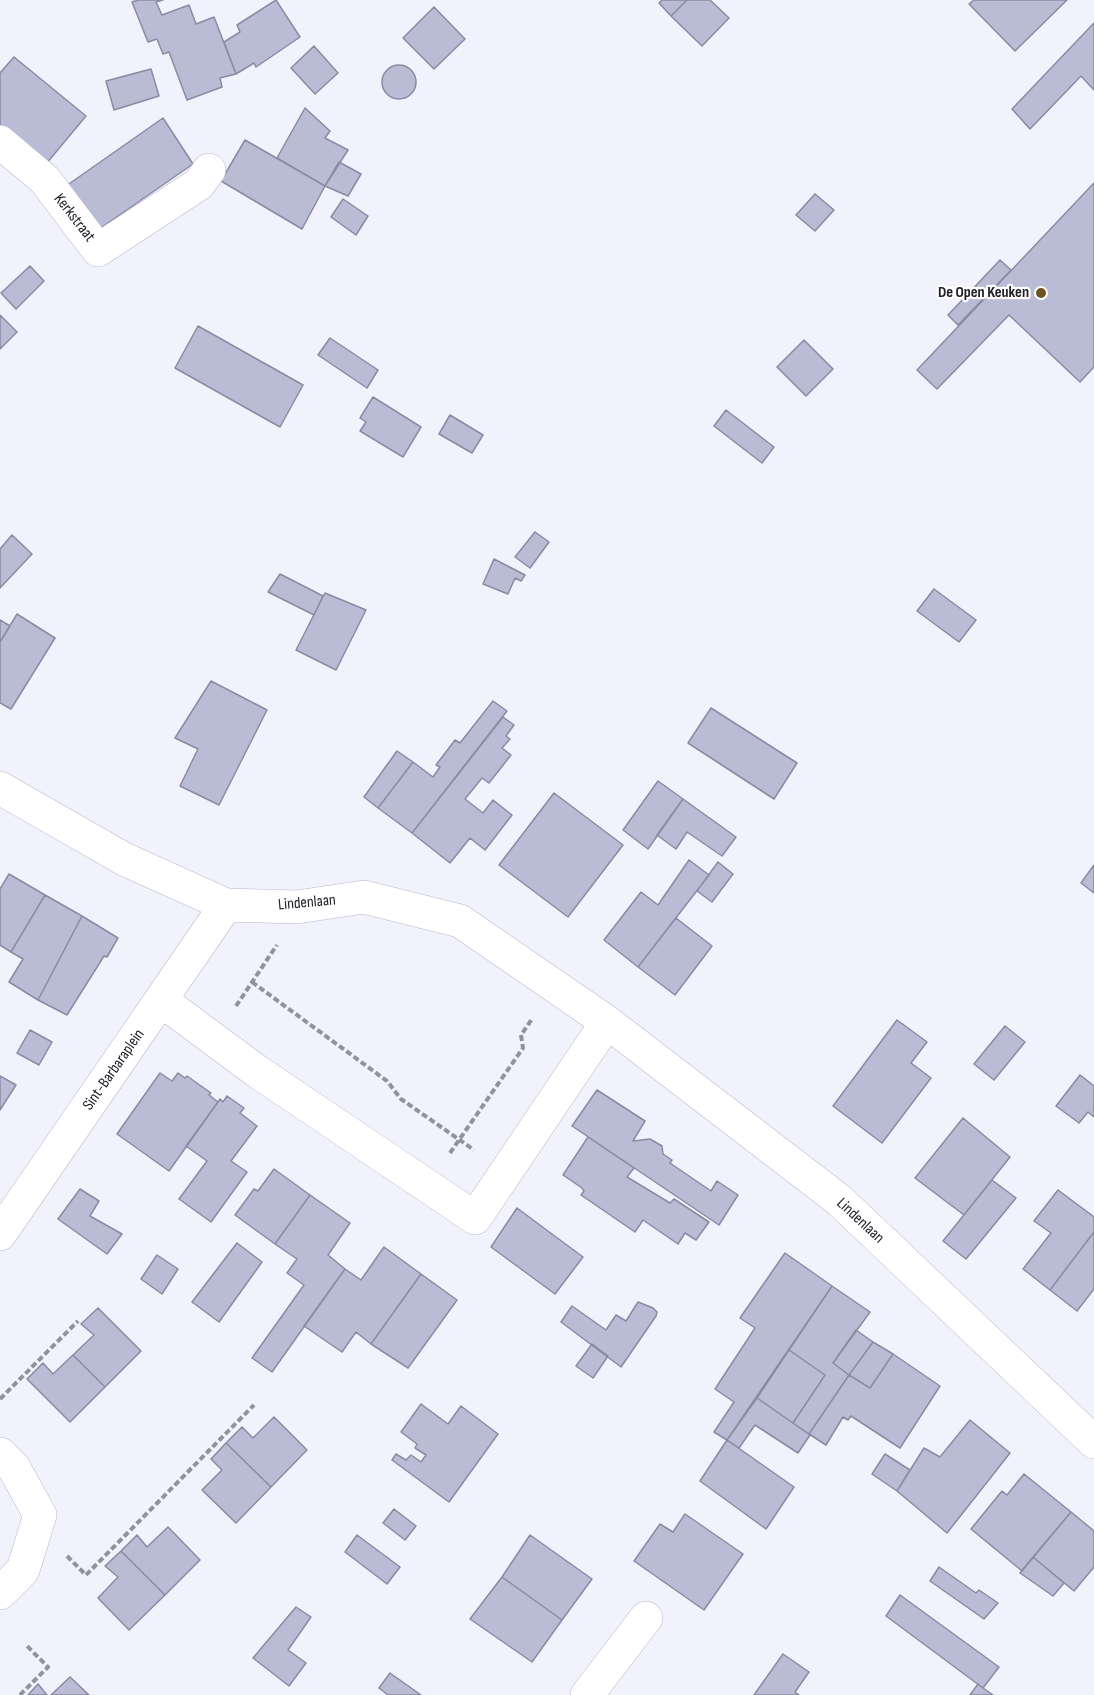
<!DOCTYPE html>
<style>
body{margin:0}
canvas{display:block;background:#f1f2fc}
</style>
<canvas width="1094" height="1695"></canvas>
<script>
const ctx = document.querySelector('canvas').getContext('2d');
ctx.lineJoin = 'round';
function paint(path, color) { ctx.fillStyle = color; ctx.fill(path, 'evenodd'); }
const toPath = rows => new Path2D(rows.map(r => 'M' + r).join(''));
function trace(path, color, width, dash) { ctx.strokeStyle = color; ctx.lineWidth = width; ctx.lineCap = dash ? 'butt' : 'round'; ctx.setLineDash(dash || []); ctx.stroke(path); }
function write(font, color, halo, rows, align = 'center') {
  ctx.font = font + ' "Sofia Sans Condensed",sans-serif'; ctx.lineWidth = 4.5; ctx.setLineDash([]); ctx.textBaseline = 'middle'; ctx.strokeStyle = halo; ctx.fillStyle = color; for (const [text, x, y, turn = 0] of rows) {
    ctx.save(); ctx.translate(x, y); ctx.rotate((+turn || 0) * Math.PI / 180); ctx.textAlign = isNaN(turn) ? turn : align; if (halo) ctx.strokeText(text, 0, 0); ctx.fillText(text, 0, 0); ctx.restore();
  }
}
const building = toPath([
 [138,0,163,0,156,2,162,15,189,5,196,24,214,17,236,74,220,78,222,87,187,100,169,52,163,54,157,39,148,42,132,2,138,0],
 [276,0,300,37,256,67,254,63,236,74,224,42,240,32,237,25,276,0],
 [662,0,687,0,671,16,659,3,662,0],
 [687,0,710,0,729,18,702,46,671,16,687,0],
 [974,0,1067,0,1015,51,969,4,974,0],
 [434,7,465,39,434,69,403,38,434,7],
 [1094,23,1094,90,1081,76,1030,129,1012,109,1094,23],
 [314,46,338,73,315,94,291,68,314,46],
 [14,57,86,116,46,164,0,128,0,73,14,57],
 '382 82a17 17 0 1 1 34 0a17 17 0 1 1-34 0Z',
 [151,69,159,96,114,110,106,81,151,69],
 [305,108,330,131,325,138,348,150,325,186,277,158,305,108],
 [163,118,193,164,98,230,66,186,163,118],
 [245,140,325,186,302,229,221,181,245,140],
 [339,162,361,174,348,196,325,186,339,162],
 [1094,183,1094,367,1080,382,1009,315,937,389,917,370,1094,183],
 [815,194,834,210,815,231,796,215,815,194],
 [343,199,368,216,356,235,331,217,343,199],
 [1000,260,1011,270,958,325,948,315,1000,260],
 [30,266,44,281,16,309,1,293,30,266],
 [0,315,17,332,0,349,0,315],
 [198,326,303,385,280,427,175,368,198,326],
 [330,338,378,370,367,388,318,355,330,338],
 [804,340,833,369,806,396,777,367,804,340],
 [373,397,421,427,403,457,360,431,366,422,360,418,373,397],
 [726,410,774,447,762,463,714,426,726,410],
 [450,415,483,435,472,453,439,434,450,415],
 [535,532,549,542,530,568,515,557,535,532],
 [12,535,32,554,0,588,0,549,12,535],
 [494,559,525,575,521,581,515,578,508,594,483,584,494,559],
 [280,574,323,596,314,615,268,592,280,574],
 [934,589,976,620,959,642,917,611,934,589],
 [325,593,366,610,336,670,296,650,325,593],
 [17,614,55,638,11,709,0,703,0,642,17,614],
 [0,620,10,626,0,642,0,620],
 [211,681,267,710,219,805,180,786,198,749,175,738,211,681],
 [493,701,507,711,412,833,378,808,413,762,433,777,440,767,436,765,455,740,460,743,493,701],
 [711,708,797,763,774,799,688,743,711,708],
 [503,717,514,725,506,736,510,739,502,748,511,755,489,783,482,778,465,799,483,813,493,800,512,815,485,850,470,838,450,863,412,833,503,717],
 [397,751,413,762,378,808,364,797,397,751],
 [658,781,683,799,648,849,623,830,658,781],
 [554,793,623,845,568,917,499,865,554,793],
 [683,799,736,837,722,856,687,832,676,849,657,835,683,799],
 [689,860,709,875,638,967,604,940,641,892,658,905,689,860],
 [718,862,733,874,712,902,697,891,718,862],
 [1094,865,1094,893,1081,883,1094,865],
 [9,874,45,895,11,952,0,945,0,889,9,874],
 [45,895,82,916,38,1000,9,982,23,959,11,952,45,895],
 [82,916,118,938,107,957,104,956,67,1015,38,1000,82,916],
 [676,918,712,946,675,995,638,967,676,918],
 [897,1020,927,1042,911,1063,931,1078,882,1143,833,1106,897,1020],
 [1005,1026,1025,1042,994,1080,974,1064,1005,1026],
 [30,1030,52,1042,39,1065,17,1053,30,1030],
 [160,1073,172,1081,178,1073,185,1078,187,1076,211,1093,209,1095,218,1102,169,1171,117,1134,160,1073],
 [1080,1075,1094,1086,1094,1117,1088,1112,1079,1123,1056,1106,1080,1075],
 [0,1076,16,1085,0,1110,0,1076],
 [597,1090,645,1121,633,1141,650,1139,662,1146,663,1154,672,1160,670,1163,711,1191,717,1181,738,1195,719,1225,572,1126,597,1090],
 [227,1096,244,1108,240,1113,257,1126,231,1161,247,1172,211,1222,179,1199,207,1161,186,1146,218,1102,220,1099,223,1102,227,1096],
 [963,1118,1010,1157,964,1215,915,1178,963,1118],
 [588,1137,634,1168,627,1177,670,1203,674,1199,709,1222,696,1240,685,1233,678,1244,643,1220,635,1232,581,1195,584,1191,582,1188,563,1175,588,1137],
 [274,1169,310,1195,275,1244,235,1215,254,1189,258,1191,274,1169],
 [992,1180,1016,1198,966,1259,943,1241,992,1180],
 [80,1189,99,1201,90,1216,122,1234,107,1254,58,1219,80,1189],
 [1058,1190,1094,1217,1094,1232,1050,1290,1023,1269,1051,1233,1034,1221,1058,1190],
 [310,1195,350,1223,328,1255,345,1269,272,1372,252,1358,304,1285,287,1273,297,1259,275,1244,310,1195],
 [517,1208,583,1257,555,1294,491,1247,517,1208],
 [1094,1232,1094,1289,1077,1311,1050,1290,1094,1232],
 [237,1243,262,1262,219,1322,192,1302,237,1243],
 [384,1247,421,1274,371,1344,356,1332,342,1352,304,1326,345,1269,361,1280,384,1247],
 [785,1253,832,1286,727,1440,714,1432,734,1402,715,1389,755,1328,740,1318,785,1253],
 [157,1255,178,1269,162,1294,141,1279,157,1255],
 [421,1274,457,1300,408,1368,371,1344,421,1274],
 [832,1286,870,1312,833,1363,849,1375,809,1434,793,1423,825,1375,789,1350,832,1286],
 [638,1302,653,1308,657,1312,656,1316,621,1367,561,1322,572,1306,606,1330,616,1315,626,1321,638,1302],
 [98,1308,141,1351,105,1387,73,1355,94,1335,81,1324,98,1308],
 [856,1330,873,1342,849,1375,833,1363,856,1330],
 [873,1342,893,1354,870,1388,849,1375,873,1342],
 [592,1344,608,1356,593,1378,576,1366,592,1344],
 [789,1350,825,1375,793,1423,757,1398,789,1350],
 [893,1354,940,1386,900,1448,851,1416,848,1420,843,1417,826,1445,809,1434,849,1375,870,1388,893,1354],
 [73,1355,105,1387,70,1422,27,1379,43,1363,53,1374,73,1355],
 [757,1398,810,1435,798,1453,755,1425,739,1448,727,1440,757,1398],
 [421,1404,448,1424,461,1406,498,1434,449,1502,392,1460,396,1454,406,1460,411,1455,421,1462,426,1455,415,1448,417,1444,401,1432,421,1404],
 [274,1417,307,1450,271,1487,226,1443,242,1427,253,1438,274,1417],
 [970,1420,1010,1453,947,1533,897,1491,924,1448,940,1457,970,1420],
 [727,1440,794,1487,766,1529,700,1481,727,1440],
 [226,1443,271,1487,236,1523,202,1490,222,1470,211,1459,226,1443],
 [885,1454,910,1470,897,1491,872,1474,885,1454],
 [1024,1474,1071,1512,1022,1571,971,1529,1002,1491,1007,1495,1024,1474],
 [394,1509,416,1526,405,1540,383,1523,394,1509],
 [1071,1512,1094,1531,1094,1567,1074,1591,1033,1557,1071,1512],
 [685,1514,743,1554,704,1610,634,1561,660,1524,673,1532,685,1514],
 [168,1527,200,1560,165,1595,121,1551,137,1535,147,1547,168,1527],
 [357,1535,400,1567,387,1584,345,1552,357,1535],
 [530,1535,592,1579,562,1620,502,1577,530,1535],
 [121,1551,165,1595,129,1630,98,1598,118,1577,105,1566,121,1551],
 [1033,1557,1064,1583,1053,1596,1020,1573,1033,1557],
 [939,1567,976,1593,979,1590,998,1603,984,1619,930,1581,939,1567],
 [502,1577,562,1620,532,1662,470,1619,502,1577],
 [900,1595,999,1667,983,1688,886,1616,900,1595],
 [296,1607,311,1617,288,1650,306,1663,289,1686,253,1658,296,1607],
 [783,1654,809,1672,795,1692,799,1695,754,1695,783,1654],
 [390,1673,421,1695,388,1695,379,1688,390,1673],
 [70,1677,89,1695,51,1695,70,1677],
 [38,1684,47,1695,28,1695,38,1684],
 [978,1684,983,1688,993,1695,970,1695,978,1684]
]);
paint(building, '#babbd5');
trace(building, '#8a8ba3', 1.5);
const minor = toPath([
 [0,142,45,180,98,250,199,184,209,170],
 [0,788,124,859,226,905,297,907,364,897,460,921,607,1022,839,1200,1094,1442],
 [162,1001,258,1072,475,1218,607,1022],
 [0,1234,226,905],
 [0,1454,14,1468,40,1515,23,1570,0,1593],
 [587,1695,646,1618]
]);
trace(minor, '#b7b8d2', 34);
trace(toPath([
 [252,982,387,1081,401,1099,474,1150],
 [236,1006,277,945],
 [450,1153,523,1048,521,1035,532,1019],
 [0,1399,78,1321],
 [67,1556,86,1575,254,1405],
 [20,1695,48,1667,26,1645]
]), '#92929c', 4, [6, 3]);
trace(minor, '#fff', 33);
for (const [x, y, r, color] of [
 [1041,293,6,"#6d5224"]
]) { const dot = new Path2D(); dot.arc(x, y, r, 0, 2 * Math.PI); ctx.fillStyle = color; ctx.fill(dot); trace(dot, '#fff', 2); }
write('16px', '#21212b', '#fff', [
 ["Kerkstraat",74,218,52],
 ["Lindenlaan",307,903,-5],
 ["Sint-Barbaraplein",114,1070,-55],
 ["Lindenlaan",860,1221,43]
]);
write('bold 16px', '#21212b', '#fff', [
 ["De Open Keuken",1029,293]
], 'right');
</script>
